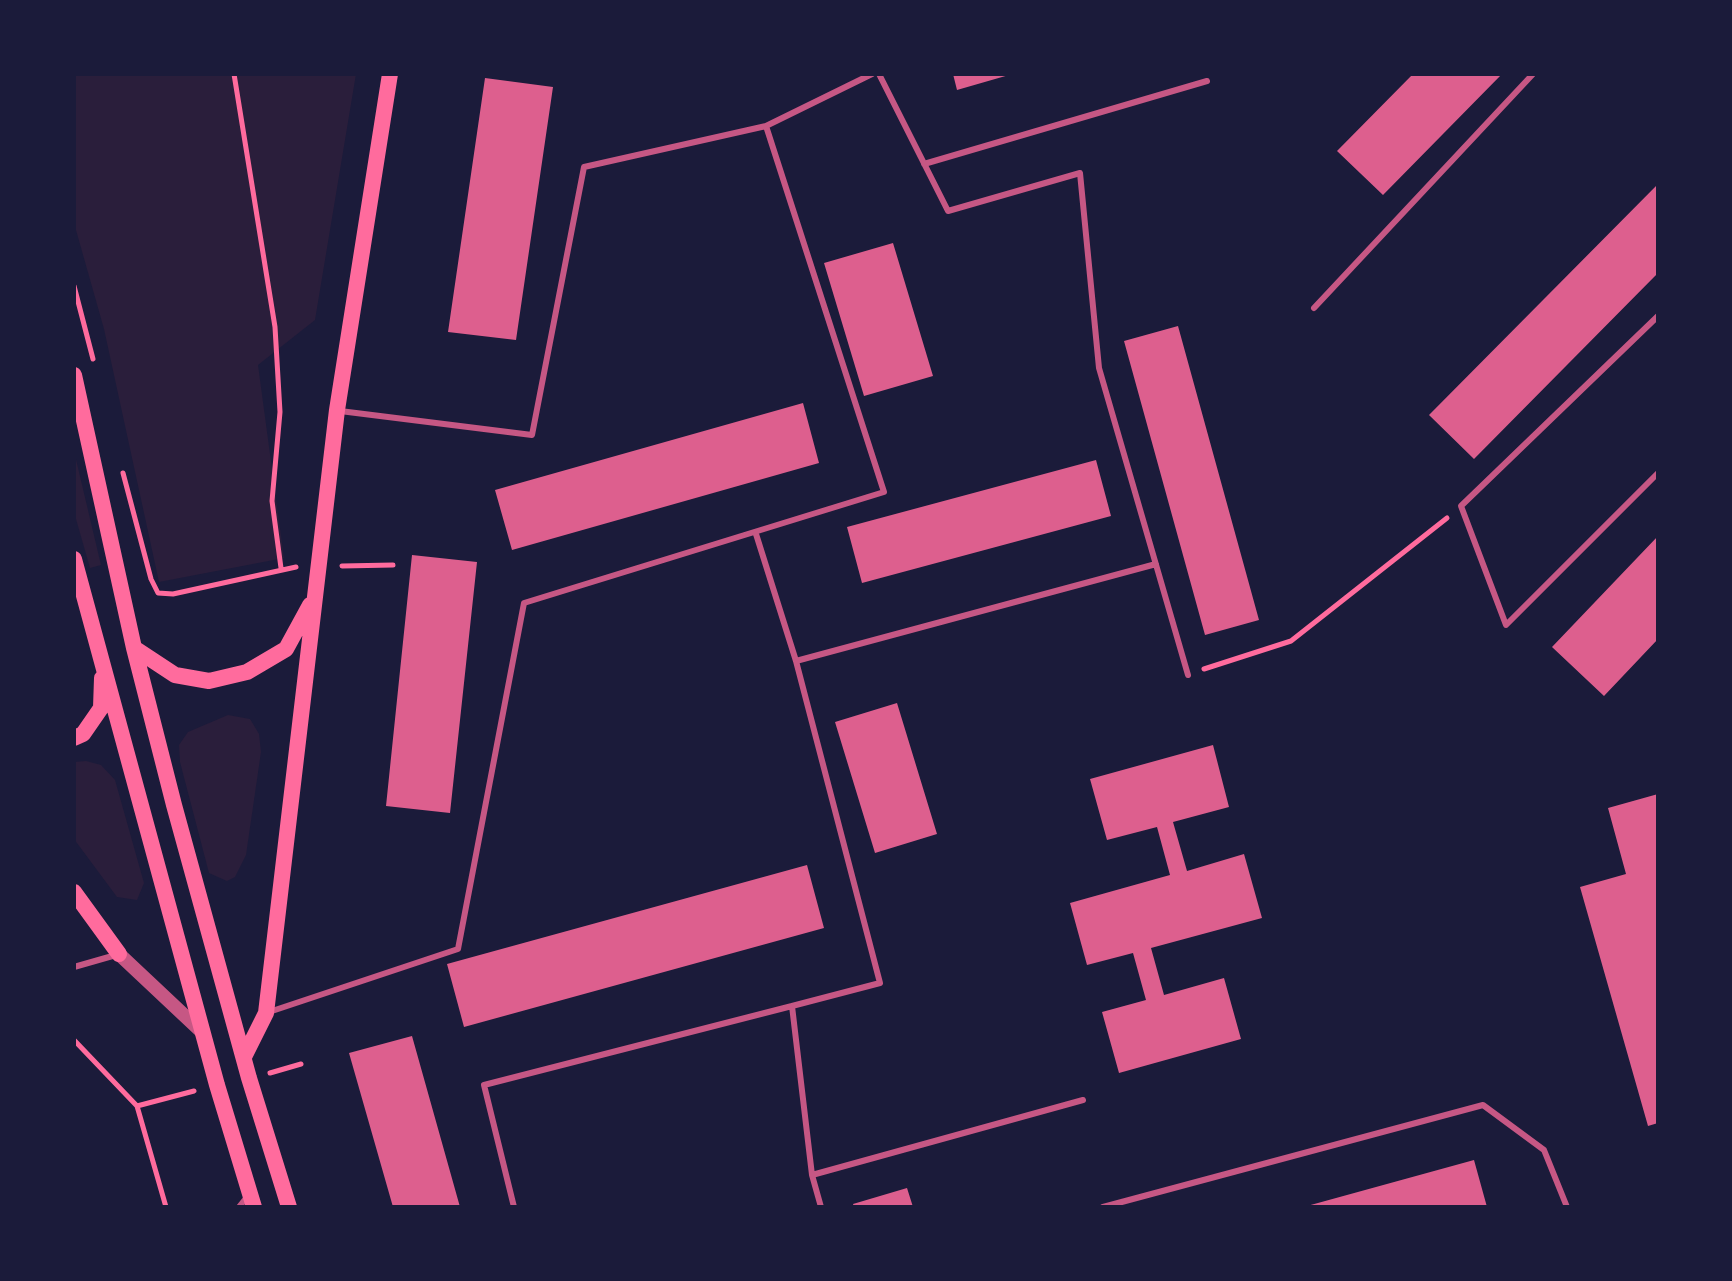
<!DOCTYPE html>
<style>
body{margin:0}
#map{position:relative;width:1732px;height:1281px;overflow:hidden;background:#1b1b3a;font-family:"Open Sans",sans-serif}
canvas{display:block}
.frame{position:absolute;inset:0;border:76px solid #1b1b3a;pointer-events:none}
</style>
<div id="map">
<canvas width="1732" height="1281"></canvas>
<div class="frame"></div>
</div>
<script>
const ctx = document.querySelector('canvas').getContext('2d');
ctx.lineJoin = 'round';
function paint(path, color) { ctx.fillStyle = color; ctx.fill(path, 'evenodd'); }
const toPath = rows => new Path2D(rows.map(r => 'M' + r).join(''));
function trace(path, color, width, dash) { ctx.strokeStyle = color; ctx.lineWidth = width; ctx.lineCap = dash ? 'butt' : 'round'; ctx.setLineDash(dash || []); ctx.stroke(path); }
paint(toPath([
 [74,74,356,74,315,320,258,365,284,558,159,582,104,329,74,223],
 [74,451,101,565,90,568,74,512],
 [228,715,250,719,259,734,261,752,246,855,235,877,227,881,209,873,180,762,179,745,188,732],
 [86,761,101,765,115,780,144,883,137,900,117,897,74,839,74,762]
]), '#2a1e3b');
paint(toPath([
 [953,74,1008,74,1009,75,957,90],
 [1413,74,1502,74,1383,195,1337,151],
 [485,78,553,87,516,340,448,332],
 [1658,184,1658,273,1474,459,1429,415],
 [893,243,933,376,864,396,824,263],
 [1178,326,1259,620,1205,635,1124,341],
 [803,403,819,463,512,550,495,490],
 [1096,460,1111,516,862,583,847,527],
 [1658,536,1658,639,1604,696,1552,647],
 [412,555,477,562,450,813,386,806],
 [897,703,937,834,875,853,835,722],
 [1213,745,1229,807,1173,822,1187,871,1244,854,1262,918,1151,948,1164,995,1224,978,1241,1039,1119,1073,1102,1012,1146,1000,1133,953,1087,965,1070,903,1170,875,1157,827,1107,840,1090,779],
 [1658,794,1658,1123,1648,1126,1580,887,1626,874,1608,808],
 [807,865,824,928,464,1027,447,964],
 [412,1036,460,1207,393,1207,349,1053],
 [1474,1160,1487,1207,1308,1207,1307,1206],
 [907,1188,913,1207,854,1207,853,1204]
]), '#dd5f8e');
trace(toPath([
 [234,74,275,327,280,412,272,501,281,568],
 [74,286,93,359],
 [123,473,151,579,158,593,173,594,296,567],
 [342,566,393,565],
 [1204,669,1291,641,1447,518],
 [74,1040,137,1106,166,1207],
 [270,1073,301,1064],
 [137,1106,194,1091]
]), '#ff6b9d', 5);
trace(toPath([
 [879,74,948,211,1080,173,1099,368,1188,675],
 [924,164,1207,81],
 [1314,308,1533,74],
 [1658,316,1461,506,1506,625,1658,473],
 [340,411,532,435,584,167,766,126],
 [756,534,796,661,880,983,792,1006],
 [796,661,1156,564],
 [74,967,116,955],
 [269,1012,458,949,524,603,884,492,766,126,872,74],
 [239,1207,247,1197],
 [514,1207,484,1085,792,1006,812,1175],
 [821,1207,812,1175,1083,1100],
 [1103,1207,1483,1105,1544,1150,1567,1207]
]), '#c65784', 6);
trace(toPath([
 [119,954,203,1033]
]), '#c65784', 14);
trace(toPath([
 [74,375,134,648,174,805,249,1078,289,1207],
 [74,559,217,1085,254,1207],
 [134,648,175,675,209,681,247,672,286,649,310,605],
 [74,738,83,734,101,708,102,678],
 [74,892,119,954],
 [244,1057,266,1013,337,410,390,74]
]), '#ff6b9d', 16);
</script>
